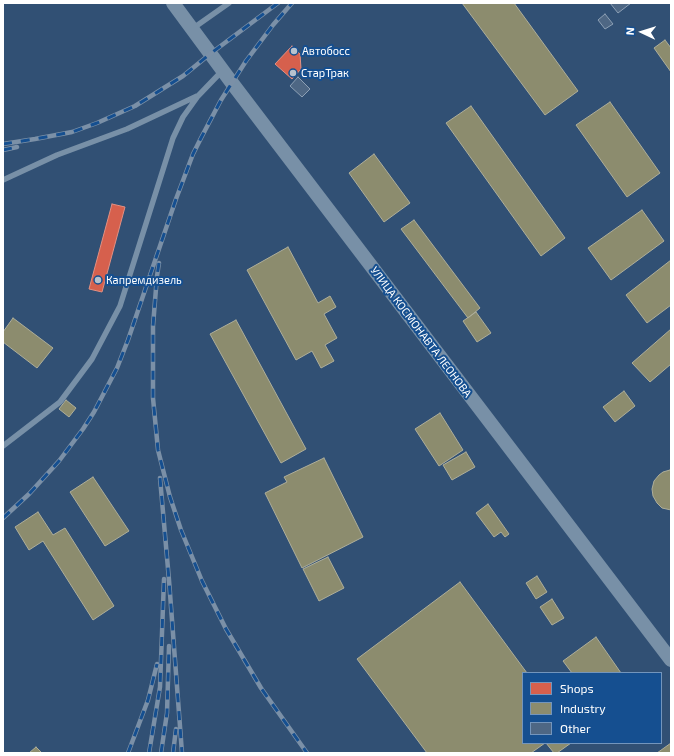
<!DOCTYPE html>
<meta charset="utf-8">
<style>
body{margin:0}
#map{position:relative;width:674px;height:756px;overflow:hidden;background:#315074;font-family:"Exo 2",sans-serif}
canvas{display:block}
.frame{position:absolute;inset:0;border:4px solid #fff;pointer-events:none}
.legend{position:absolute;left:522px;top:672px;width:140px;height:72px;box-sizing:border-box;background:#154f90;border:1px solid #7395bc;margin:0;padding:5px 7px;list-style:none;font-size:12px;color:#fff}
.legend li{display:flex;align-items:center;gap:8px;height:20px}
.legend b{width:20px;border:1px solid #7395bc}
.north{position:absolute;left:622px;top:12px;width:40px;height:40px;-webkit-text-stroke:3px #154f90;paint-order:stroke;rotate:274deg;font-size:11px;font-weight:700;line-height:16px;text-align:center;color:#fff}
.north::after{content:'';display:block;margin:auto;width:14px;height:18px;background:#fff;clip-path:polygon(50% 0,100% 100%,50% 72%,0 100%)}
</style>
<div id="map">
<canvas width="674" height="756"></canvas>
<div class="frame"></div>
<ul class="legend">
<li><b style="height:11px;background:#d6604d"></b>Shops</li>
<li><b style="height:11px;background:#8c8c6e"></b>Industry</li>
<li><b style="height:11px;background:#4e6784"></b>Other</li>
</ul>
<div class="north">N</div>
</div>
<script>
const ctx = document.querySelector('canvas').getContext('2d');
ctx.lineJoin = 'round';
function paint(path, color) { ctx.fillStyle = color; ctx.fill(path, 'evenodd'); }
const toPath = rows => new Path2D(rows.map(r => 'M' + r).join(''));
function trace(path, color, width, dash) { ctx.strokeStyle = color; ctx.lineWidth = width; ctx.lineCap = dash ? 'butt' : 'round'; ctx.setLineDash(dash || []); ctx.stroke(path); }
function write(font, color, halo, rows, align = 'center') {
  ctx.font = font + ' "Exo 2",sans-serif'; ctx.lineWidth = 4; ctx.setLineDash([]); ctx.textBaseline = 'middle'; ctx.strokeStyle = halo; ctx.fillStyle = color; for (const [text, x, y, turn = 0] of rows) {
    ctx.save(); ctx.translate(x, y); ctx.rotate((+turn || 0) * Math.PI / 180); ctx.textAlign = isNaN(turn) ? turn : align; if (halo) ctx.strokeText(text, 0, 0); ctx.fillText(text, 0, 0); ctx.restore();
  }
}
const shops = toPath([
 [292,46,300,54,301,69,292,79,275,64,292,46],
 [112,204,125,207,102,292,89,289,112,204]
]);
paint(shops, '#d6604d');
trace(shops, '#e29082', 1);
const industry = toPath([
 [462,3,514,3,578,91,545,115,462,3],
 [665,40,671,48,671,72,654,48,665,40],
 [610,102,660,173,627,197,576,125,610,102],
 [471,106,565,238,541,256,446,123,471,106],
 [374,154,410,203,384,222,349,173,374,154],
 [642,210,664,241,611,280,588,248,642,210],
 [414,220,480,308,468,318,401,229,414,220],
 [288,247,318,303,330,296,336,307,324,314,337,338,325,345,334,361,321,368,312,351,296,360,247,270,288,247],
 [671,260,671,305,647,323,626,295,671,260],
 [476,312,491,333,477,342,463,321,476,312],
 [13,318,53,348,37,368,3,342,3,332,13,318],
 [236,320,306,449,281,463,210,334,236,320],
 [671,329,671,364,650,382,632,363,671,329],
 [624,391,635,406,615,422,603,407,624,391],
 [66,400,76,408,69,417,59,409,66,400],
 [440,413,463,450,439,466,415,429,440,413],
 [466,452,475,467,452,480,443,465,466,452],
 [324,458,363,537,302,568,265,493,287,482,284,477,324,458],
 [670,470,671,470,671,510,662,508,657,503,653,496,652,489,654,481,659,475,663,472,670,470],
 [93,477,129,531,105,546,70,492,93,477],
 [488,504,509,534,505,537,501,532,494,537,476,513,488,504],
 [38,512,53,535,65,528,114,606,93,620,43,541,29,550,15,527,38,512],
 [328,557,344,588,319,601,303,569,328,557],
 [537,576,547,592,536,599,526,583,537,576],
 [460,582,527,673,523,673,523,743,545,743,531,753,427,753,357,659,460,582],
 [552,599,564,618,552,625,540,607,552,599],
 [596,637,621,673,572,673,563,661,596,637],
 [546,743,571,743,557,753,554,753,546,743],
 [671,743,671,753,657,753,671,743],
 [36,747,42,753,29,753,36,747]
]);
paint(industry, '#8c8c6e');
trace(industry, '#aeae9a', 1);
const building = toPath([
 [610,3,631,3,618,13,610,3],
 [605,14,613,24,605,29,598,20,605,14],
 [298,77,310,89,302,97,290,86,298,77]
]);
paint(building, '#4e6784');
trace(building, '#8da0b5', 1);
trace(toPath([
 [192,29,229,3],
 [3,180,57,155,127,129,197,96],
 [3,446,60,402,92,359,120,306,173,138,183,117,198,96,222,71]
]), '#7890a7', 5.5);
trace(toPath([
 [173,3,232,83,671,660]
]), '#7890a7', 14);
const rail = toPath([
 [3,144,35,139,72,132,97,123,135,106,183,76,210,54,278,3],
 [3,150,17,147],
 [159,263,157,276,153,326,153,398,158,450,170,497,181,530,202,581,226,629,261,688,307,753],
 [160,478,169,580,182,753],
 [3,518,29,494,59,461,83,429,94,412,117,368,128,340,176,199,193,154,201,138,221,100,246,61,273,25,292,3],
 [128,753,148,700,157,664],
 [149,753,160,687,164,579],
 [161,753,167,713,169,646],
 [173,753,176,729]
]);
trace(rail, '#7b90a7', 4.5);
trace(rail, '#154f90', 3, [9]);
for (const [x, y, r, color] of [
 [294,51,4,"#b7c2ce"],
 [293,73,4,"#b7c2ce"],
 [98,280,4,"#b7c2ce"]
]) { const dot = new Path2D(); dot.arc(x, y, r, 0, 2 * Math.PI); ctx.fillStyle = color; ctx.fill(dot); trace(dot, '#154f90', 1.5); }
write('11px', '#fff', '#154f90', [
 ["Автобосс",302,51],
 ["СтарТрак",301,73],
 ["Капремдизель",106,280]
], 'left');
write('11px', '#fff', '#154f90', [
 ["УЛИЦА КОСМОНАВТА ЛЕОНОВА",421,332,53]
]);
</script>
